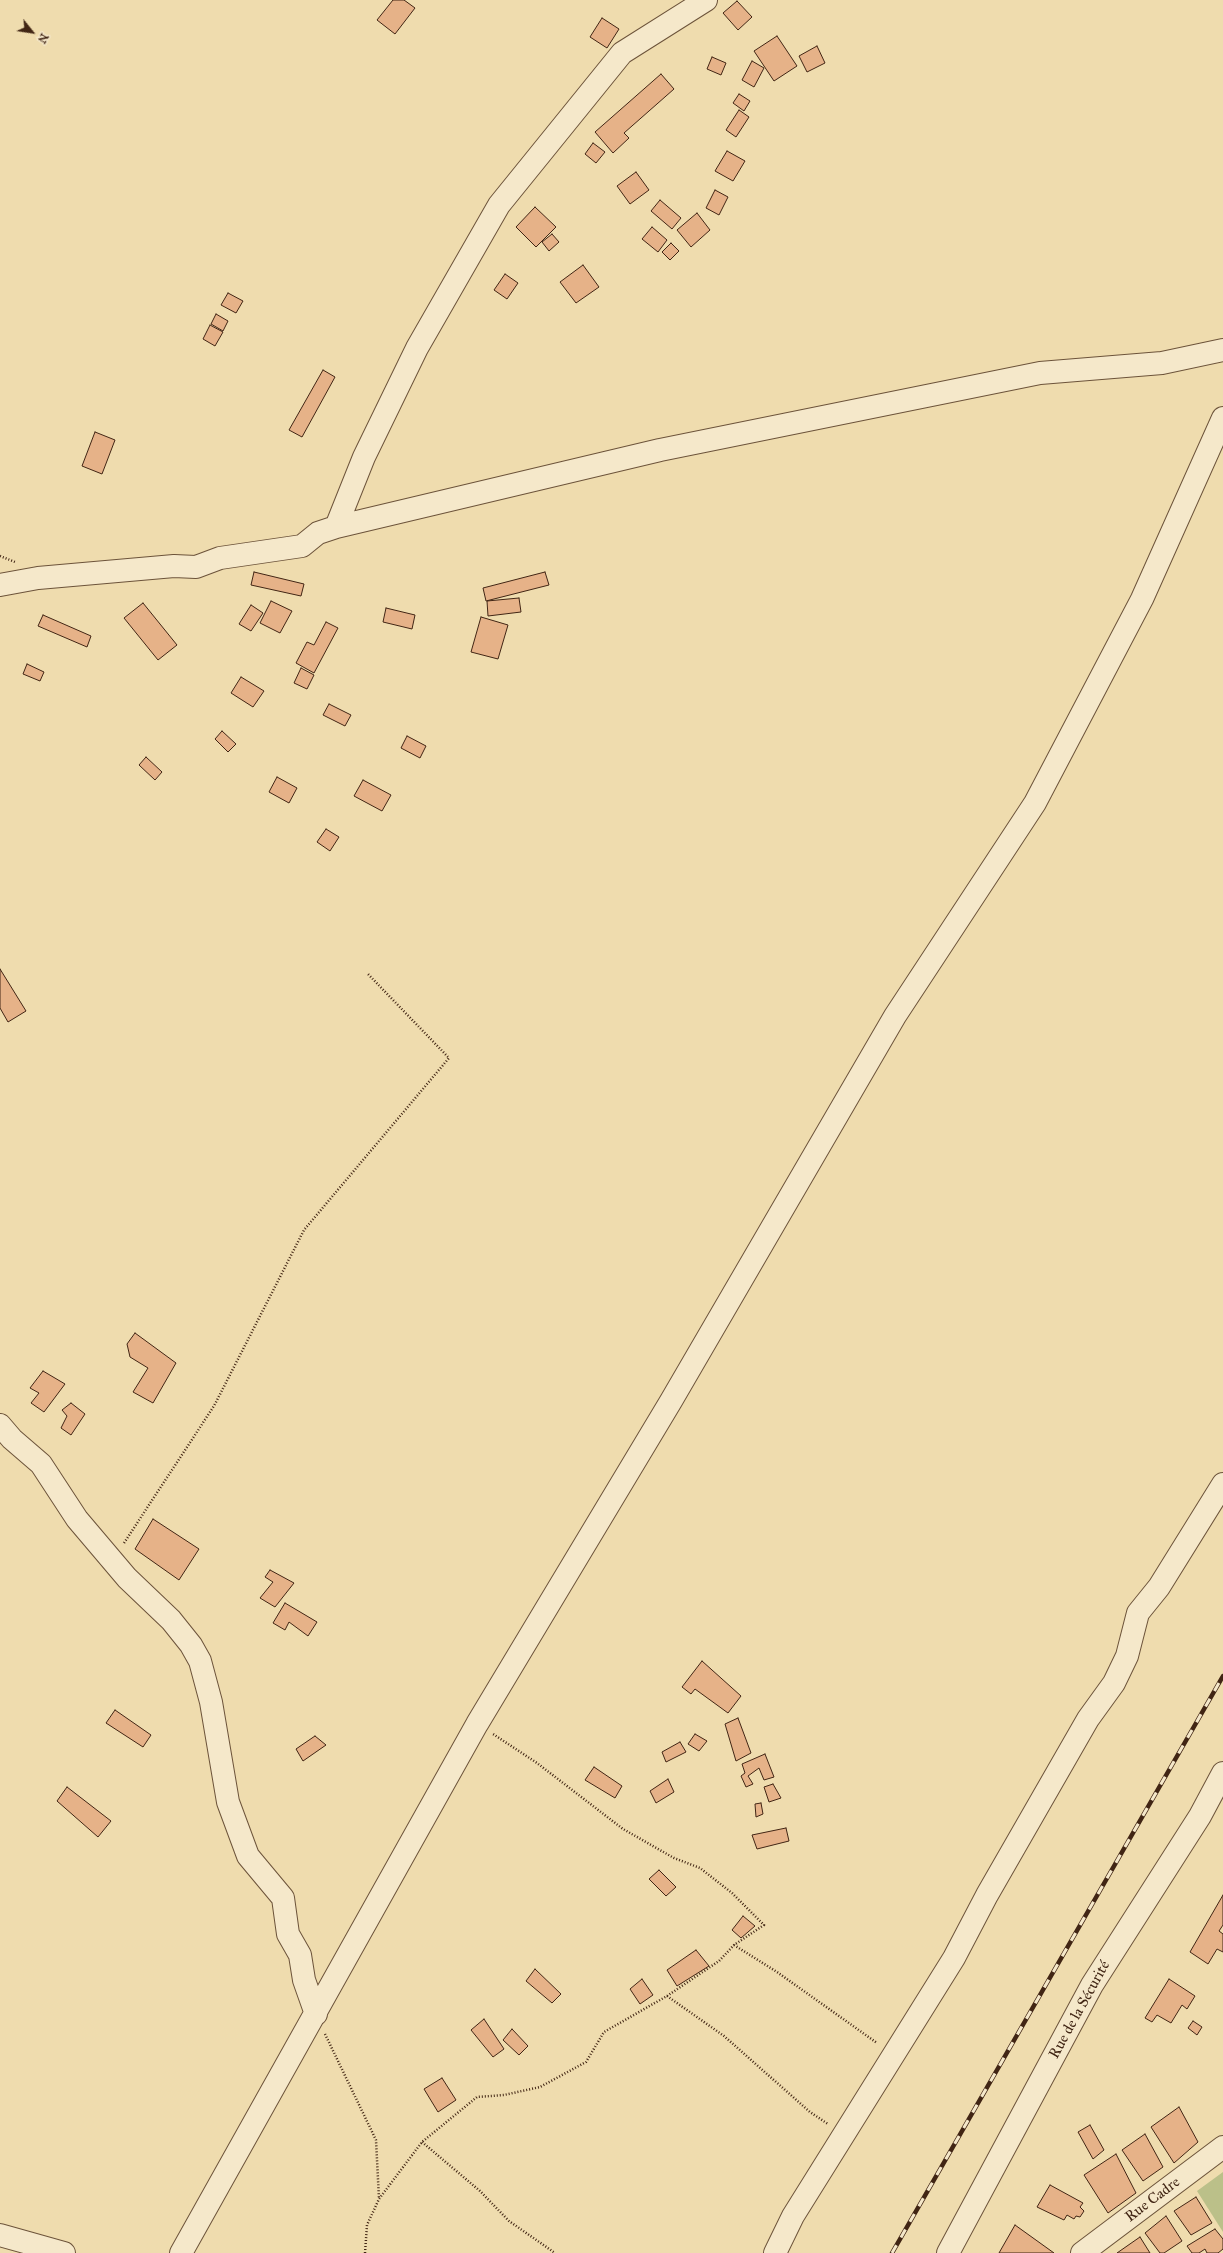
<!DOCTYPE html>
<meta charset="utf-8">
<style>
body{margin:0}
#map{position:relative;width:1223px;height:2253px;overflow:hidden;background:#efdcae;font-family:"IM FELL Great Primer",serif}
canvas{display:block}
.north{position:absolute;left:12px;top:12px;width:40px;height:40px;-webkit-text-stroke:3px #f5e8ca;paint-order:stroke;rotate:120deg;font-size:11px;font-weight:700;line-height:16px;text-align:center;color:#412514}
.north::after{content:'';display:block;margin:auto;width:14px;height:18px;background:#412514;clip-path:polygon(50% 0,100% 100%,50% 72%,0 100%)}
</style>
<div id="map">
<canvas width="1223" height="2253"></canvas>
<div class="north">N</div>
</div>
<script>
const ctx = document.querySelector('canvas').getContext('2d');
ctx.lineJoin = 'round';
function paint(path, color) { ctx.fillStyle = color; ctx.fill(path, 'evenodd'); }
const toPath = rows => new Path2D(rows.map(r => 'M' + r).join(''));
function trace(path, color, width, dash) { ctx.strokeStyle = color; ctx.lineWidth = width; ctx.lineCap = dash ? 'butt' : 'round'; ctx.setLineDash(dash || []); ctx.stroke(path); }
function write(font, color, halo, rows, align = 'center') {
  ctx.font = font + ' "IM FELL Great Primer",serif'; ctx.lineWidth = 4; ctx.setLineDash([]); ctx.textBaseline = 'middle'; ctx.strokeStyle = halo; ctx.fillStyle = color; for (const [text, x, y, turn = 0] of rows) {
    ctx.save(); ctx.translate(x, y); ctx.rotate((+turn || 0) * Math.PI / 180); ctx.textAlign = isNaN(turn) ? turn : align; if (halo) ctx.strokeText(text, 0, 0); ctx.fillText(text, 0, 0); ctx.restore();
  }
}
paint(toPath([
 [1223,2172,1223,2232,1197,2191]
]), '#bbc089');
const building = toPath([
 [393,0,404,0,415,8,395,34,377,20,393,0],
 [737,1,752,17,738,30,723,13,737,1],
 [602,18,619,29,607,48,590,37,602,18],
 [777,36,797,66,774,81,754,51,777,36],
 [817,46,825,63,807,72,799,56,817,46],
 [712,57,726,63,721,75,707,69,712,57],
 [752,61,764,68,754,87,742,80,752,61],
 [661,74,674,89,624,133,629,138,613,153,595,132,661,74],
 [739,94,750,101,744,111,733,103,739,94],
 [739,110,749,117,736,137,726,130,739,110],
 [593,143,605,152,596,163,585,154,593,143],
 [727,151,745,161,733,181,715,171,727,151],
 [636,172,649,190,630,204,617,186,636,172],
 [715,190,728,197,719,215,706,208,715,190],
 [660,200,681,218,672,229,651,211,660,200],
 [535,207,556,227,536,247,516,227,535,207],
 [697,213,710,230,691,247,677,230,697,213],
 [652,227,667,240,658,252,642,239,652,227],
 [552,234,559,242,549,251,542,242,552,234],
 [671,243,679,251,670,260,662,252,671,243],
 [583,265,599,287,576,303,560,282,583,265],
 [505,274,518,283,507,299,494,290,505,274],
 [228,293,243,301,236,313,221,305,228,293],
 [216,314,228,321,223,331,211,324,216,314],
 [210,325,223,332,215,346,203,339,210,325],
 [323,370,335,377,302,437,289,430,323,370],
 [95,432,115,440,102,474,82,466,95,432],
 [254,572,304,584,301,596,251,585,254,572],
 [545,572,549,585,486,601,483,588,545,572],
 [519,598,521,612,488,616,487,601,519,598],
 [271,601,292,611,280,633,260,623,271,601],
 [143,603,177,645,158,660,124,618,143,603],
 [251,605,263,613,251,631,239,624,251,605],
 [386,608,415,615,412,629,383,622,386,608],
 [43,615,91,636,87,647,38,626,43,615],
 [481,617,508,625,498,659,471,652,481,617],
 [326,622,338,628,314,673,296,663,307,642,314,645,326,622],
 [27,664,44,672,40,681,23,674,27,664],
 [301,668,314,675,307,689,294,683,301,668],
 [241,677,264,691,253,707,231,693,241,677],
 [329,704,351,715,345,726,323,715,329,704],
 [222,731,236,744,228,752,215,739,222,731],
 [407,736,426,746,420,758,401,748,407,736],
 [146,757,162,772,155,780,139,765,146,757],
 [277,777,297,788,289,803,269,792,277,777],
 [363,780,391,795,382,811,354,796,363,780],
 [326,829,339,837,330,851,317,842,326,829],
 [0,969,26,1011,8,1022,0,1008,0,969],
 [135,1333,176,1363,153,1403,133,1392,148,1368,130,1357,127,1344,135,1333],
 [43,1371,65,1384,44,1412,31,1403,39,1393,30,1388,43,1371],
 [71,1403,85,1414,71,1435,61,1428,67,1416,62,1410,71,1403],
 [153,1519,199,1549,179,1580,135,1549,153,1519],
 [270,1570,294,1583,275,1607,260,1598,273,1582,265,1577,270,1570],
 [285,1603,317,1622,308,1636,289,1622,285,1630,273,1623,285,1603],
 [702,1661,741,1696,728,1713,695,1689,691,1694,682,1687,702,1661],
 [115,1710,151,1735,143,1747,106,1723,115,1710],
 [738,1718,751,1753,736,1761,725,1724,738,1718],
 [695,1734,707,1741,699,1751,688,1744,695,1734],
 [315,1736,326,1745,303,1761,296,1749,315,1736],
 [680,1742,686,1752,666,1762,662,1752,680,1742],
 [765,1754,774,1777,764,1780,759,1768,748,1776,753,1784,746,1787,741,1776,745,1773,742,1764,765,1754],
 [594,1767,622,1786,615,1798,585,1780,594,1767],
 [668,1779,674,1792,656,1803,650,1791,668,1779],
 [773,1784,781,1798,769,1802,764,1787,773,1784],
 [67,1787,111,1821,98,1837,57,1801,67,1787],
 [761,1803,763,1814,756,1817,755,1804,761,1803],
 [786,1828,789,1841,757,1849,752,1835,786,1828],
 [659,1870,676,1887,666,1896,649,1879,659,1870],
 [1223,1895,1223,1925,1219,1931,1223,1934,1223,1952,1217,1949,1208,1964,1190,1952,1223,1895],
 [743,1916,755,1926,741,1938,732,1930,743,1916],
 [696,1950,709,1966,677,1986,667,1970,696,1950],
 [535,1969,561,1994,552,2003,526,1981,535,1969],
 [642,1979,653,1995,640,2004,630,1989,642,1979],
 [1169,1979,1195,1996,1187,2009,1182,2005,1171,2023,1157,2015,1152,2022,1145,2018,1169,1979],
 [484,2019,504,2049,493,2057,471,2030,484,2019],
 [1193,2021,1202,2027,1197,2035,1188,2028,1193,2021],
 [512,2029,528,2046,519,2055,503,2040,512,2029],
 [442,2078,456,2100,438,2112,424,2089,442,2078],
 [1179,2107,1198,2142,1174,2163,1151,2127,1179,2107],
 [1090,2125,1104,2150,1093,2159,1078,2132,1090,2125],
 [1145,2134,1163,2167,1143,2181,1122,2150,1145,2134],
 [1116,2154,1136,2193,1108,2213,1084,2175,1116,2154],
 [1050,2185,1083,2203,1080,2207,1084,2211,1080,2217,1076,2216,1074,2219,1067,2215,1064,2220,1037,2207,1050,2185],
 [1196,2197,1212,2223,1191,2235,1174,2211,1196,2197],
 [1166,2216,1182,2241,1164,2253,1160,2253,1145,2233,1166,2216],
 [1015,2225,1054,2253,999,2253,1015,2225],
 [1215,2229,1223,2239,1223,2249,1218,2253,1207,2253,1205,2249,1199,2253,1192,2253,1187,2246,1215,2229],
 [1140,2237,1150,2253,1117,2253,1140,2237]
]);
paint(building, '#e6b288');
trace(building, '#412514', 1);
const minor = toPath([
 [336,527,364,457,417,348,499,205,622,53,706,0],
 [0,585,38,578,174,566,196,567,220,558,302,546,318,533,336,527,660,450,1040,373,1162,363,1223,350],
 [0,1425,12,1439,41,1464,77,1519,127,1578,171,1620,191,1645,200,1661,211,1702,228,1802,248,1856,283,1898,288,1934,300,1955,304,1980,316,2014],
 [0,2235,64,2253],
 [181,2253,477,1724,671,1401,895,1016,1035,803,1142,599,1223,418],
 [775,2253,793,2216,954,1958,987,1895,1088,1719,1114,1683,1127,1656,1138,1613,1159,1587,1223,1484],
 [948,2253,1092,1985,1200,1816,1223,1773],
 [1082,2253,1223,2147]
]);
trace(minor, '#6c533a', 24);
trace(toPath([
 [0,556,15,562],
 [124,1543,214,1406,304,1230,449,1058,367,973],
 [734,1945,777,1972,877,2043],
 [667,1996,724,2036,810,2112,828,2124],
 [325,2034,376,2140,379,2199],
 [422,2142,480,2191,509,2221,555,2253],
 [365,2253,367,2225,379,2199,422,2142,477,2097,504,2095,540,2087,586,2062,604,2032,667,1996,719,1961,734,1945,764,1925,732,1893,700,1868,674,1858,623,1829,537,1763,493,1734]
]), '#412514', 2.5, [1, 2]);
trace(minor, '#f5e8ca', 22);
const rail = toPath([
 [892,2253,1223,1676]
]);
trace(rail, '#412514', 4.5);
trace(rail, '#f5e8ca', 3, [9]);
write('15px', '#412514', '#f5e8ca', [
 ["Rue de la Sécurité",1080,2010,-61],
 ["Rue Cadre",1153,2200,-37]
]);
</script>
